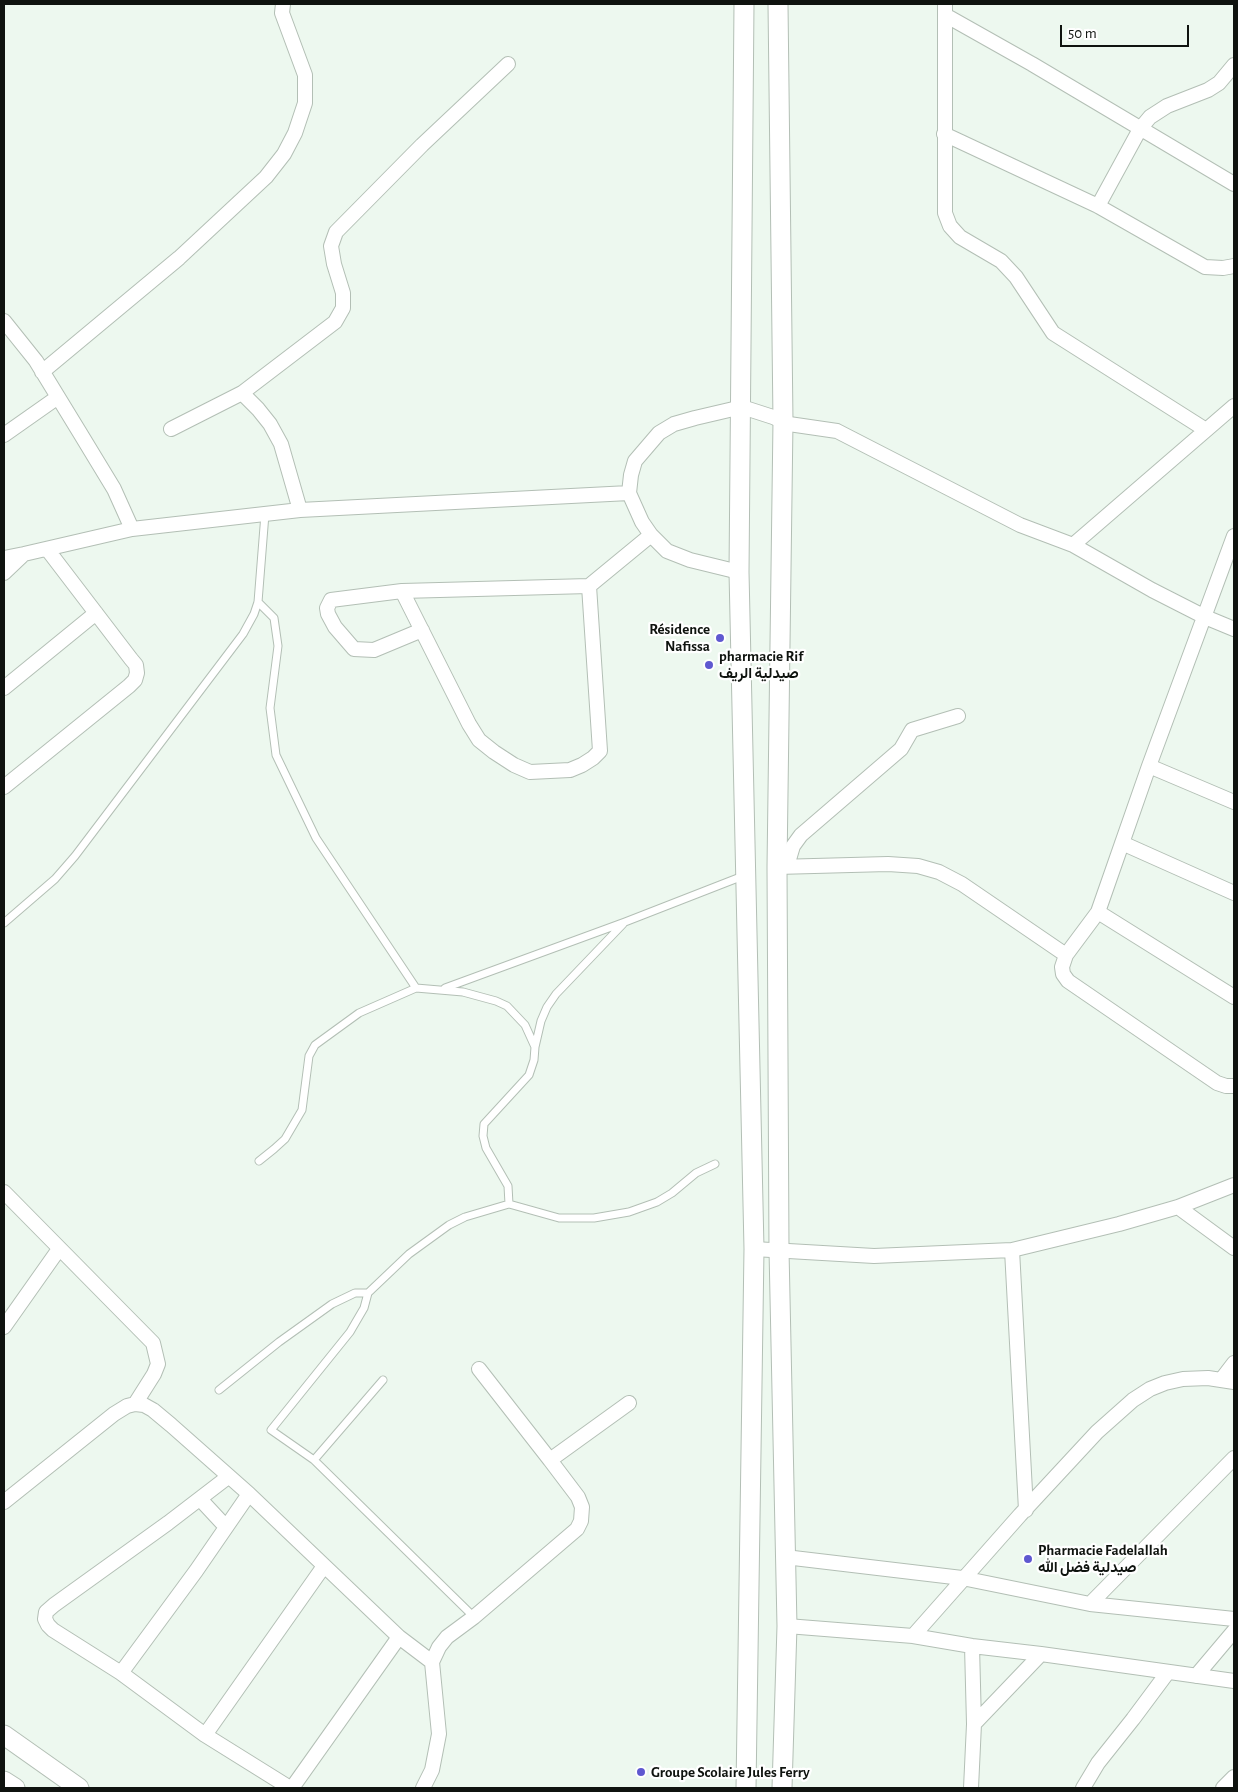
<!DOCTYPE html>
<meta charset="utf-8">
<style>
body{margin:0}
#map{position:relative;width:1238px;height:1792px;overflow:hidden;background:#edf8ef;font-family:"Alegreya Sans",sans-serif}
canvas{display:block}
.frame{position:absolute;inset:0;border:5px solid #0f130f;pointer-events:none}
.scale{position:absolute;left:1060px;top:25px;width:129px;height:22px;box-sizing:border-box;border:2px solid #0f130f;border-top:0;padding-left:6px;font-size:15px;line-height:18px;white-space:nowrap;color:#0f130f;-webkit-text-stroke:4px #fff;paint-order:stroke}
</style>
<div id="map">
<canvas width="1238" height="1792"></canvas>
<div class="frame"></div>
<div class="scale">50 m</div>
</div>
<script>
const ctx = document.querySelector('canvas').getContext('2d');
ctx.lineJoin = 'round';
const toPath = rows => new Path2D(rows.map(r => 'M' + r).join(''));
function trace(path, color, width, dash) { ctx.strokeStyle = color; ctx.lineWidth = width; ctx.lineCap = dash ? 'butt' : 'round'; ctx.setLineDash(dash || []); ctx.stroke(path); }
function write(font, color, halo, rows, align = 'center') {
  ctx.font = font + ' "Alegreya Sans",Vazirmatn,sans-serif'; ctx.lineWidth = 4.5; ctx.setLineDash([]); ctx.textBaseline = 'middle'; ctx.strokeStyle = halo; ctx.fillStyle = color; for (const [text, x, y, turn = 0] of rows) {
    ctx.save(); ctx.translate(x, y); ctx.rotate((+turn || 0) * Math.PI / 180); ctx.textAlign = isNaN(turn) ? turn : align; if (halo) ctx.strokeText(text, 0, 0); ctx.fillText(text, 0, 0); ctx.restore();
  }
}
const lane = toPath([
 [258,602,274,618,278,646,270,708,276,755,316,838,416,988,463,992,496,1001,507,1006,525,1025,535,1047,534,1060,529,1075,484,1124,483,1136,486,1148,508,1186,509,1204],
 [4,923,55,879,75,856,243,634,254,614,258,602,265,514],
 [445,988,625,922,743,876],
 [535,1047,541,1021,547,1007,556,994,623,924],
 [259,1161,274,1149,285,1139,302,1110,309,1056,315,1045,359,1013,416,988],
 [219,1390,279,1342,332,1304,355,1293,368,1293],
 [314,1460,383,1380],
 [474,1617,314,1460,271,1430,350,1332,364,1308,368,1293,409,1254,449,1225,465,1217,509,1204,559,1218,594,1218,629,1212,657,1202,672,1193,696,1173,715,1164]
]);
const street = toPath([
 [945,4,945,213,950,226,960,237,1001,261,1016,277,1053,333,1206,430],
 [945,15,1032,64,1234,184],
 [944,134,1098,206,1205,267,1223,268,1234,266],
 [1098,206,1140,129,1150,117,1167,106,1208,90,1219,83,1234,65],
 [4,321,36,361,80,433,114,489,132,529],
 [42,372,179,258,266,177,284,154,295,133,305,103,305,75,282,13,283,4],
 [242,393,258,409,270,424,281,444,300,510],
 [171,429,242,393,335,322,343,308,343,293,334,264,331,246,336,232,422,145,508,64],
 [4,435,58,397],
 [1234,536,1149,766,1098,912,1066,955,1062,967,1063,974,1068,981,1217,1083,1226,1086,1234,1086],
 [1073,545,1234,406],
 [4,558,24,554,132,529,300,510,629,493],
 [739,572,690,560,667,551,651,535,642,522,629,493,631,475,635,461,659,433,674,424,695,418,742,407,773,417,789,424,837,431,1020,525,1073,545,1152,590,1205,617,1234,629],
 [4,573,24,554],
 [402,591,469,724,479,740,494,752,514,765,530,772,570,770,582,765,593,758,600,751,589,586],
 [422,630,374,650,354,649,335,627,328,614,327,608,331,600,402,591,589,586,651,535],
 [4,688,96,613],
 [1149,766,1234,802],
 [4,787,129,686,135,680,137,673,136,665,131,659,47,549],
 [1122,843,1234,893],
 [787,866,793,846,801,835,901,749,912,730,958,716],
 [777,867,888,864,918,866,939,872,962,884,1066,955],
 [1098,912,1234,997],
 [4,1192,153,1343,158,1364,154,1374,135,1404],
 [1178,1207,1234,1248],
 [754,1249,874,1256,1012,1250,1119,1224,1178,1207,1234,1185],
 [1012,1250,1026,1510],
 [4,1327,59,1249],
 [479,1369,550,1460],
 [1221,1380,1234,1363],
 [228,1477,168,1523,54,1605,46,1612,45,1619,48,1625,53,1630,121,1673,205,1735,290,1788],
 [200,1499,226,1527],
 [4,1502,114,1414,127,1406,135,1404,144,1405,153,1410,171,1425,249,1494,399,1637,432,1662],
 [785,1557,962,1578,1090,1604,1234,1619],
 [1090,1604,1234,1458],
 [787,1626,913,1636,972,1646,1041,1654,1234,1681],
 [913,1636,1020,1515,1097,1432,1133,1400,1150,1389,1165,1383,1183,1379,1208,1378,1234,1382],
 [121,1673,196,1571,249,1494],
 [1196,1676,1234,1631],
 [974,1724,1041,1654],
 [205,1735,324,1566],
 [292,1788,399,1637],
 [423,1788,432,1770,439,1734,432,1662,439,1647,447,1637,474,1617,577,1529,581,1521,582,1507,578,1497,550,1460,629,1403],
 [971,1788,974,1724,972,1646],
 [1083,1788,1098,1763,1133,1719,1168,1672],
 [1223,1788,1234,1777]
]);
const secondary = toPath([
 [744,4,739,572,754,1249,746,1788],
 [778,4,783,421,777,867,779,1250,787,1626,782,1788],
 [4,1735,79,1788],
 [4,1781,15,1788]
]);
trace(lane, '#b3bfb5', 9);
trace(street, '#b3bfb5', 16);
trace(secondary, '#b3bfb5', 21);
trace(lane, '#fff', 7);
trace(street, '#fff', 14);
trace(secondary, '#fff', 19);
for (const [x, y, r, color] of [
 [720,638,5,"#5f58d0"],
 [709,665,5,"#5f58d0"],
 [1028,1559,5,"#5f58d0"],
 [641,1772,5,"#5f58d0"]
]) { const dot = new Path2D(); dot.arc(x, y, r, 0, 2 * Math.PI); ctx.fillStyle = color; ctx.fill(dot); trace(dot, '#fff', 2); }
write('bold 15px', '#0f130f', '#fff', [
 ["Résidence",710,629,"right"],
 ["Nafissa",710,646,"right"],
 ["pharmacie Rif",719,656],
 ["صيدلية الريف",719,673],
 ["Pharmacie Fadelallah",1038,1550],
 ["صيدلية فضل الله",1038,1567],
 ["Groupe Scolaire Jules Ferry",651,1772]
], 'left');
</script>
